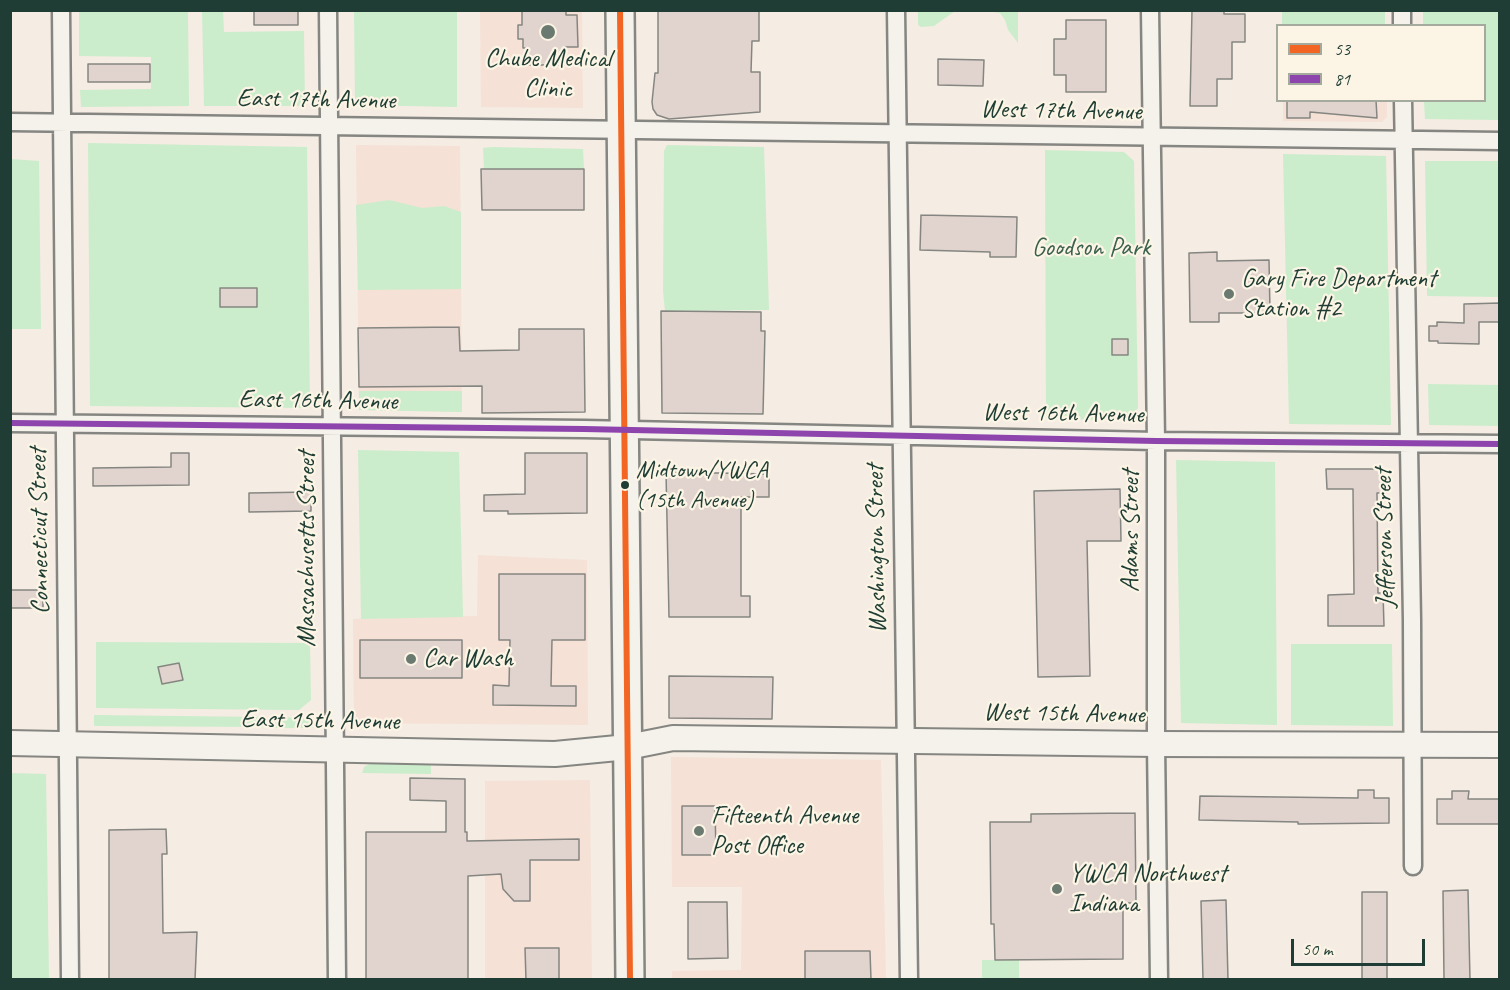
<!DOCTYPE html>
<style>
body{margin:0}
#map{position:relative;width:1510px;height:990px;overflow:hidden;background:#f5ece3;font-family:Caveat,sans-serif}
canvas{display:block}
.frame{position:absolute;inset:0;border:12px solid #1f3d34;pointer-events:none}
.legend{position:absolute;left:1276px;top:24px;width:210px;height:78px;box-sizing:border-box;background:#fcf5e5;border:2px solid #a4ab9e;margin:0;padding:8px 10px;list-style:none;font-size:18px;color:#1f3d34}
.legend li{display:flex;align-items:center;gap:12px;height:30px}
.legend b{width:30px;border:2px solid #a4ab9e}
.scale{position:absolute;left:1291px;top:939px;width:134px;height:27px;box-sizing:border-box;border:3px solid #1f3d34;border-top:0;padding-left:8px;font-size:18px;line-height:21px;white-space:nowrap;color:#1f3d34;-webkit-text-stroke:4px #fcf5e5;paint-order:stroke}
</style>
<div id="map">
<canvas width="1510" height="990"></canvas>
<div class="frame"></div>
<ul class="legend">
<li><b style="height:8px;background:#f26522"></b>53</li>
<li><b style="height:8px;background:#8e44ad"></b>81</li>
</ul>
<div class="scale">50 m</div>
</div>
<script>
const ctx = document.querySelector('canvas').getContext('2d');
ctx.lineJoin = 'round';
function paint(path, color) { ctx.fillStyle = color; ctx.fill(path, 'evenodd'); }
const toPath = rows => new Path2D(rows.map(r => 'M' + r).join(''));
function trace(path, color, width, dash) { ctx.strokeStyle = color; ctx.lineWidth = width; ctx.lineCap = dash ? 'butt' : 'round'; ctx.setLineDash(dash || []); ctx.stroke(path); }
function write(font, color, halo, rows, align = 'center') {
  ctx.font = font + ' Caveat,sans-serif'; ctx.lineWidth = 4.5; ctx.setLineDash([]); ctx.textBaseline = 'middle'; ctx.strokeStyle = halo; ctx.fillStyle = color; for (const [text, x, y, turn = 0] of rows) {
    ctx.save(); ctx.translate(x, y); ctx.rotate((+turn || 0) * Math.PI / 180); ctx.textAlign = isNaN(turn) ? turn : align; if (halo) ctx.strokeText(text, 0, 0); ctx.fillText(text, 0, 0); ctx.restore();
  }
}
paint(toPath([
 [480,11,582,11,583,108,481,107],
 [1283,101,1387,101,1387,117,1382,122,1283,121],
 [356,145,460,146,462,412,359,410],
 [478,555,587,560,588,725,354,723,353,619,477,616],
 [671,757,881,760,886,979,672,979,672,971,741,970,742,887,672,887],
 [590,780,592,979,485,979,485,781]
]), '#f5e1d6');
paint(toPath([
 [79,11,188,11,189,106,81,107,80,90,151,89,151,57,79,56],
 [202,11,223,11,224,32,304,31,305,106,204,106],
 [457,11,457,107,355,105,354,12],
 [918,11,918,10,955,11,934,26,921,27,918,25],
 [988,11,1018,11,1018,43,1008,30,1005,20,1000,13],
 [1282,11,1385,11,1385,25,1282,25],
 [1423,11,1499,11,1499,120,1425,119,1424,101,1484,100,1484,26,1423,25],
 [88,143,307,147,310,408,90,406],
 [667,145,764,147,769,310,665,311,663,291,664,151],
 [493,147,583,149,584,169,484,169,483,148],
 [1045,150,1124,152,1134,161,1138,408,1127,420,1046,419],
 [1283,154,1386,156,1391,425,1289,424],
 [11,159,39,161,41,329,11,329],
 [1425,161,1499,161,1499,297,1427,296],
 [389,200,422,208,444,206,461,212,461,289,358,290,356,205],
 [1428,384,1499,385,1499,426,1429,425],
 [359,391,462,391,462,412,359,410],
 [358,450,459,452,463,617,361,619],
 [1176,460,1275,462,1277,725,1181,723],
 [96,642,310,643,311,700,299,710,96,708],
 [1291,644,1392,644,1393,726,1291,725],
 [94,715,265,717,265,727,95,726,94,725],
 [269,717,314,718,314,725,312,728,269,728],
 [369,764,431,764,431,774,362,773,364,767],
 [11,773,46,774,49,979,11,979],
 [982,960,1019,960,1019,979,982,979]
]), '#cbedcb');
const building = toPath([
 [254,10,298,10,298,25,254,25,254,10],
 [522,10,566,10,566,15,577,15,578,47,565,47,565,65,526,65,526,48,523,48,523,39,518,39,518,25,522,25,522,10],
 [658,10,759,10,759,41,752,41,751,72,760,72,760,112,669,119,657,115,653,109,652,102,655,73,658,73,658,10],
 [1192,10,1224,10,1224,14,1245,14,1245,42,1232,42,1232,79,1217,79,1217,106,1190,106,1192,10],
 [1066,20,1106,20,1106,92,1066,92,1066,75,1054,75,1054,39,1066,39,1066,20],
 [938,59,984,60,983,86,938,85,938,59],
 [88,64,150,64,150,82,88,82,88,64],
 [1287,100,1376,100,1377,118,1310,112,1310,118,1287,118,1287,100],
 [481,169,584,169,584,210,482,210,481,169],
 [921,215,1017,217,1016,257,990,257,990,252,920,250,921,215],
 [1217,252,1217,261,1269,260,1270,313,1219,313,1219,322,1190,322,1189,253,1217,252],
 [220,288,257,288,257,307,220,307,220,288],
 [1500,303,1500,322,1479,322,1479,344,1438,343,1438,341,1429,341,1429,326,1437,326,1437,322,1464,323,1464,304,1500,303],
 [661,311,761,312,761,331,765,331,763,414,662,413,661,311],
 [459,327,460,351,519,350,519,329,584,329,585,412,482,413,482,386,359,387,358,328,459,327],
 [1112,339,1128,339,1128,355,1112,355,1112,339],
 [171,453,189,453,189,485,93,486,93,468,171,467,171,453],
 [525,453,587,453,587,513,508,514,508,511,484,511,484,495,525,494,525,453],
 [1326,469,1381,469,1382,493,1377,493,1378,593,1383,593,1384,626,1328,626,1328,595,1354,594,1353,489,1327,489,1326,469],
 [666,472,769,474,769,497,741,497,741,596,750,596,750,617,669,617,666,472],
 [1120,489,1121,541,1087,541,1090,676,1038,677,1034,491,1120,489],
 [311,492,311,511,249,512,249,493,311,492],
 [499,574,585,574,585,640,552,640,551,686,576,686,576,706,493,705,493,685,509,686,510,640,499,640,499,574],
 [10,590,43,590,43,608,10,608,10,590],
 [360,640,462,640,462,678,360,678,360,640],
 [179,663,183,680,162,684,158,667,179,663],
 [669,676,773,677,772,719,669,718,669,676],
 [410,778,465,779,465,832,467,832,467,841,579,839,579,860,530,860,530,901,514,901,503,889,501,874,468,876,468,980,366,980,366,832,446,832,446,801,410,800,410,778],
 [1358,790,1374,790,1374,798,1389,798,1389,823,1298,824,1298,822,1199,820,1200,796,1358,798,1358,790],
 [1452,791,1469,791,1468,799,1500,799,1500,824,1437,824,1437,799,1452,799,1452,791],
 [682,806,715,806,716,855,682,855,682,806],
 [1135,813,1136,903,1123,903,1123,959,995,960,994,924,991,924,990,822,1031,822,1031,814,1135,813],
 [166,829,167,854,162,854,163,933,197,932,195,980,109,980,109,830,166,829],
 [1468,890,1470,980,1444,980,1443,891,1468,890],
 [1362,892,1387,892,1387,980,1362,980,1362,892],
 [1226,900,1228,980,1203,980,1201,901,1226,900],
 [688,902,727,902,728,958,688,959,688,902],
 [525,948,559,948,559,980,526,980,525,948],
 [805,951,870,951,871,980,805,980,805,951]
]);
paint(building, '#e1d3cd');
trace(building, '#858681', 1.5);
const street = toPath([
 [61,10,70,980],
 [328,10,337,980],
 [896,10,909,980],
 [1150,10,1156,441,1156,744,1159,980],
 [1402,10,1402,26],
 [1403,100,1412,620,1413,866],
 [10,122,1500,141],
 [10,423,584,429,1156,441,1500,444]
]);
const secondary = toPath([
 [10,743,555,754,628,747,673,738,1156,744,1500,745]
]);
const primary = toPath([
 [620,10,630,980]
]);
trace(street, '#858681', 21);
trace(secondary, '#858681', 28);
trace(primary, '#858681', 32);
trace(street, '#f5f1eb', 16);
trace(secondary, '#f5f1eb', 24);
trace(primary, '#f5f1eb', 27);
trace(toPath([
 [620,10,630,980]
]), '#f26522', 6);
trace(toPath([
 [10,423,584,429,1156,441,1500,444]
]), '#8e44ad', 6);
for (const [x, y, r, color] of [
 [548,32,8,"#6a7a71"],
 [1229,294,6,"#6a7a71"],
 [625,485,5,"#1f3d34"],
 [411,659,6,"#6a7a71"],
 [699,831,6,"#6a7a71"],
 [1057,889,6,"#6a7a71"]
]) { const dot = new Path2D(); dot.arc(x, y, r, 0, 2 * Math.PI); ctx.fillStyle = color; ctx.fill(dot); trace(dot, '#fcf5e5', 2); }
write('24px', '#1f3d34', '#fcf5e5', [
 ["Midtown/YWCA",636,471],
 ["(15th Avenue)",636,501]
], 'left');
write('26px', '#1f3d34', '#fcf5e5', [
 ["Chube Medical",548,59,"center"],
 ["Clinic",548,89,"center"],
 ["Gary Fire Department",1241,279],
 ["Station #2",1241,309],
 ["Car Wash",423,659],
 ["Fifteenth Avenue",711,816],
 ["Post Office",711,846],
 ["YWCA Northwest",1069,874],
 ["Indiana",1069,904]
], 'left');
write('26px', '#1f3d34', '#fcf5e5', [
 ["East 17th Avenue",316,100,1],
 ["West 17th Avenue",1061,111,1],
 ["East 16th Avenue",318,401,1],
 ["West 16th Avenue",1063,414,1],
 ["Connecticut Street",40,531,-91],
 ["Adams Street",1131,531,-90],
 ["Jefferson Street",1385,538,-91],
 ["Massachusetts Street",307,549,-90],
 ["Washington Street",877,549,-91],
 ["West 15th Avenue",1064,714,1],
 ["East 15th Avenue",320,721,1]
]);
write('26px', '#3a604e', '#fcf5e5', [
 ["Goodson Park",1091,248]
]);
</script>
